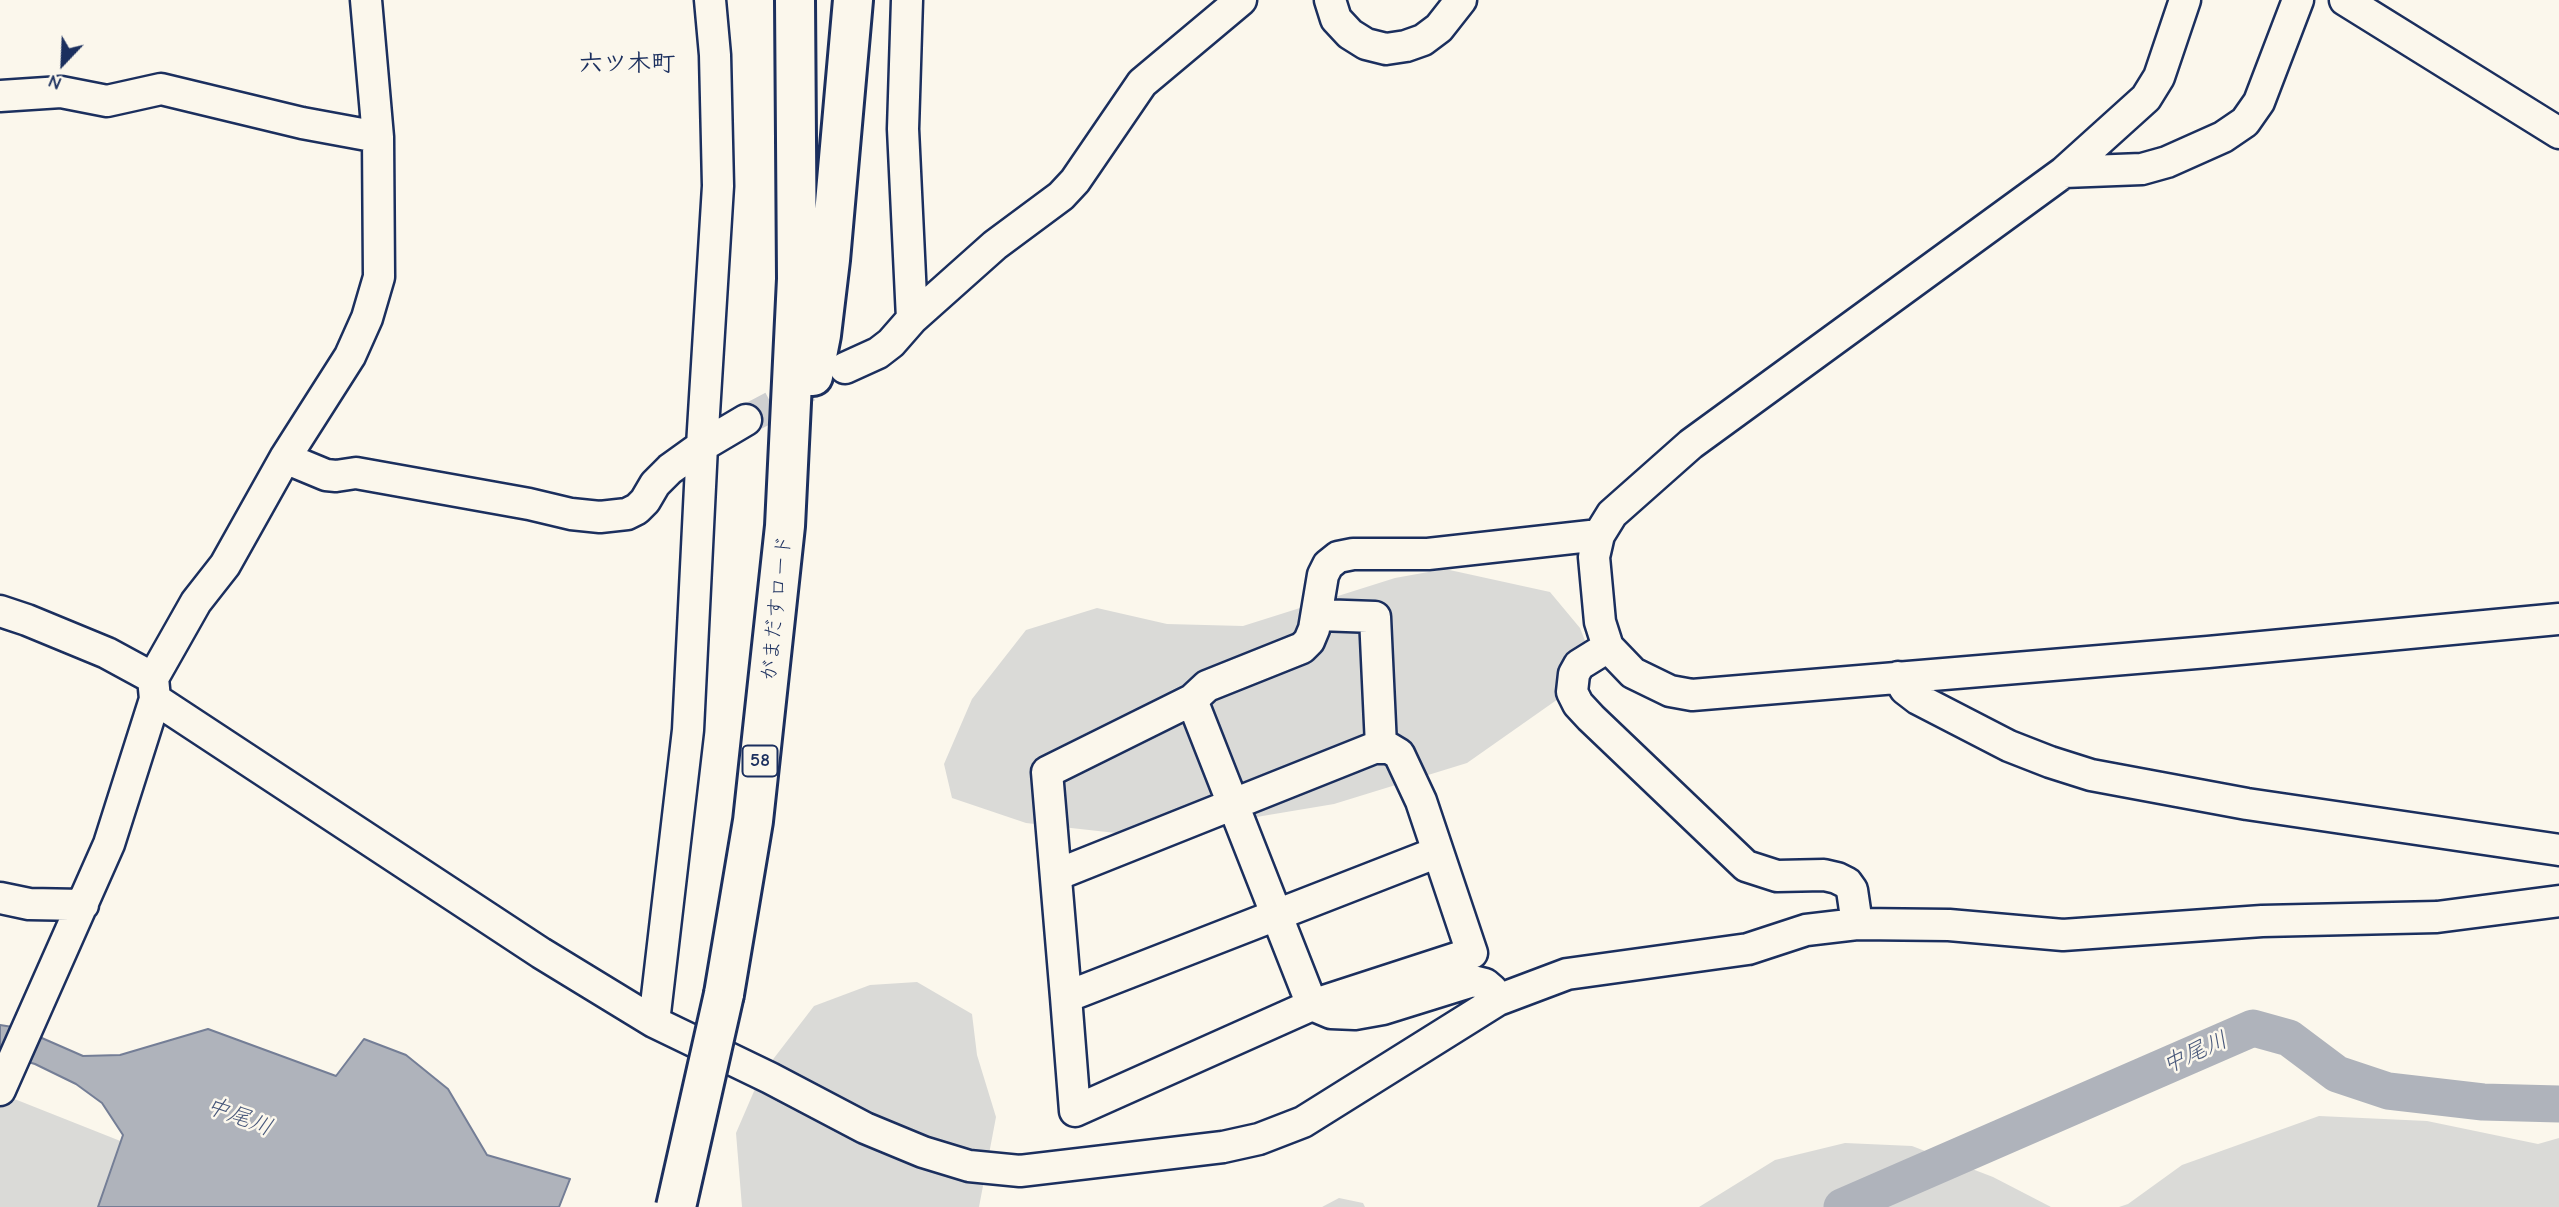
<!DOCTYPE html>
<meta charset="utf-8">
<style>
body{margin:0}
#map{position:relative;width:2559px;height:1207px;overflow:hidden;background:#fbf7ec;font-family:"Comic Neue",sans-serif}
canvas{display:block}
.north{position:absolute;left:28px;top:28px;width:70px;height:70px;-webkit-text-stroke:5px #fbf7ec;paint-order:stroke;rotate:203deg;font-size:19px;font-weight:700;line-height:28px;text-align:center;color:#1b2f5e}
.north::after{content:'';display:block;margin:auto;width:24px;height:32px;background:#1b2f5e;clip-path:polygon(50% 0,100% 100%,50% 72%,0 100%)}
</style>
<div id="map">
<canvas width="2559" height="1207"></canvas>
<div class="north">N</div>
</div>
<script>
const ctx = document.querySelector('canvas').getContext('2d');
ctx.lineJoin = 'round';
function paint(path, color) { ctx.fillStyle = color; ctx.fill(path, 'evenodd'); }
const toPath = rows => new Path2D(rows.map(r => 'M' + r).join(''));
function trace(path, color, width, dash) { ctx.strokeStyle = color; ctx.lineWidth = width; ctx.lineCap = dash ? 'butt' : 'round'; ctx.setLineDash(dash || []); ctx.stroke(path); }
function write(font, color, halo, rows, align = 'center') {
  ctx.font = font + ' "Comic Neue","Klee One",sans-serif'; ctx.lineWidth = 5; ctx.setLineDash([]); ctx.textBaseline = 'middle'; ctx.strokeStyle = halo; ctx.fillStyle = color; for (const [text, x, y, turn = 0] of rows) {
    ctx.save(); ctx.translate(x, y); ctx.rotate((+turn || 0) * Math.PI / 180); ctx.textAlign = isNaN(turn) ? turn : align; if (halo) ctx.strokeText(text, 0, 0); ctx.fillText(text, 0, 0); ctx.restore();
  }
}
paint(toPath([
 [1445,569,1550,592,1580,628,1591,656,1568,692,1467,763,1334,804,1143,836,1026,823,952,798,944,764,972,699,1026,630,1097,608,1167,624,1243,626,1395,578],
 [917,982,972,1014,977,1055,996,1117,979,1207,742,1207,736,1133,761,1075,814,1006,870,985],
 [0,1096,17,1100,133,1146,529,1207,0,1207],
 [2319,1116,2427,1121,2538,1144,2559,1138,2559,1207,2119,1207,2128,1204,2182,1165],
 [1845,1143,1912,1146,1993,1177,2051,1207,1699,1207,1775,1160],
 [1339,1198,1363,1203,1365,1207,1322,1207]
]), '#dadad7');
const water = toPath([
 [0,1025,19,1028,83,1056,120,1055,208,1029,336,1076,364,1039,406,1055,448,1089,487,1155,570,1179,559,1207,98,1207,123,1135,102,1103,76,1084,35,1064,0,1054,0,1025]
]);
paint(water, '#afb3bb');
trace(water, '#747e96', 2);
trace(toPath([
 [1842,1207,2253,1028,2289,1038,2337,1074,2388,1091,2483,1102,2559,1104]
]), '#afb3bb', 37);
trace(toPath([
 [746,420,808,387]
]), '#cecfd0', 30, [30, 15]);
const minor = toPath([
 [907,0,903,129,912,319],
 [1330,0,1336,19,1350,34,1366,44,1386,49,1406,46,1423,40,1439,28,1461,0],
 [2185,0,2159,77,2146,98,2064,172,1691,444,1612,514,1599,535,1594,557,1600,622,1608,647,1633,673,1670,691,1692,695,2208,652,2559,619],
 [2345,0,2559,133],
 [0,96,61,92,107,101,161,89,302,123,378,137],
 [2064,172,2142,169,2167,162,2223,137,2245,122,2259,102,2298,0],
 [845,368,878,353,891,343,912,319,995,245,1061,196,1075,181,1142,83,1241,0],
 [285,458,326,475,336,476,356,473,529,504,571,514,600,517,627,514,637,509,645,501,655,484,670,469,702,446,746,420],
 [0,611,27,620,107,653,153,678],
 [1318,615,1375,617,1381,746],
 [1608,647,1579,665,1574,674,1572,692,1578,704,1591,718,1746,866,1777,876,1824,875,1837,878,1847,883,1852,890,1857,924],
 [1898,677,1905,689,1918,699,2009,746,2050,762,2091,775,2247,804,2559,850],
 [155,699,541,953,654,1022,770,1078,865,1128,923,1152,969,1166,1020,1171,1223,1147,1259,1139,1303,1122,1498,1000,1567,974,1748,949,1806,930,1857,924,1949,925,2063,935,2262,921,2437,917,2559,901],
 [1192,700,1312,1005,1331,1013,1355,1014,1383,1009,1473,981,1485,984,1492,990,1498,1000],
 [1056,875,1374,748,1389,748,1399,754,1421,801,1472,953,1312,1005,1075,1111,1066,997,1047,772,1192,700,1207,686,1302,648,1309,641,1314,629,1323,575,1328,565,1338,557,1353,554,1428,554,1599,535],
 [0,898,29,904,83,905],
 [1066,997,1438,852],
 [654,1022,688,730,702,446,718,186,715,55,710,0],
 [0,1090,109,844,155,699,153,678,196,602,225,565,285,458,350,356,367,318,379,277,378,137,366,0]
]);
const highway = toPath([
 [813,376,821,335,830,260,853,0],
 [724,994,753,821,785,526,797,279,795,0]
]);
trace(minor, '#1b2f5e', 35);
trace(highway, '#1b2f5e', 44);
trace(minor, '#fbf7ec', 30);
trace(highway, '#fbf7ec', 38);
const highwayBridge = toPath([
 [676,1207,724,994]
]);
trace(highwayBridge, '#1b2f5e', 44, []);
trace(highwayBridge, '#fbf7ec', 38);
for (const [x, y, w] of [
 [760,761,35]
]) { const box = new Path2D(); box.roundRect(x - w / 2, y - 15.5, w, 31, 5); ctx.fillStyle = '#fbf7ec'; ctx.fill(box); trace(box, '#1b2f5e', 2); }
write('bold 19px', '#1b2f5e', null, [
 ["58",760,761]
]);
write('21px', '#1b2f5e', '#fbf7ec', [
 ["がまだすロード",777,608,-84]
]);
write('italic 23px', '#47577a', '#fbf7ec', [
 ["中尾川",2195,1053,-24],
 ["中尾川",239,1117,21]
]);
write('bold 24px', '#1b2f5e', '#fbf7ec', [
 ["六ツ木町",627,64]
]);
</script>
